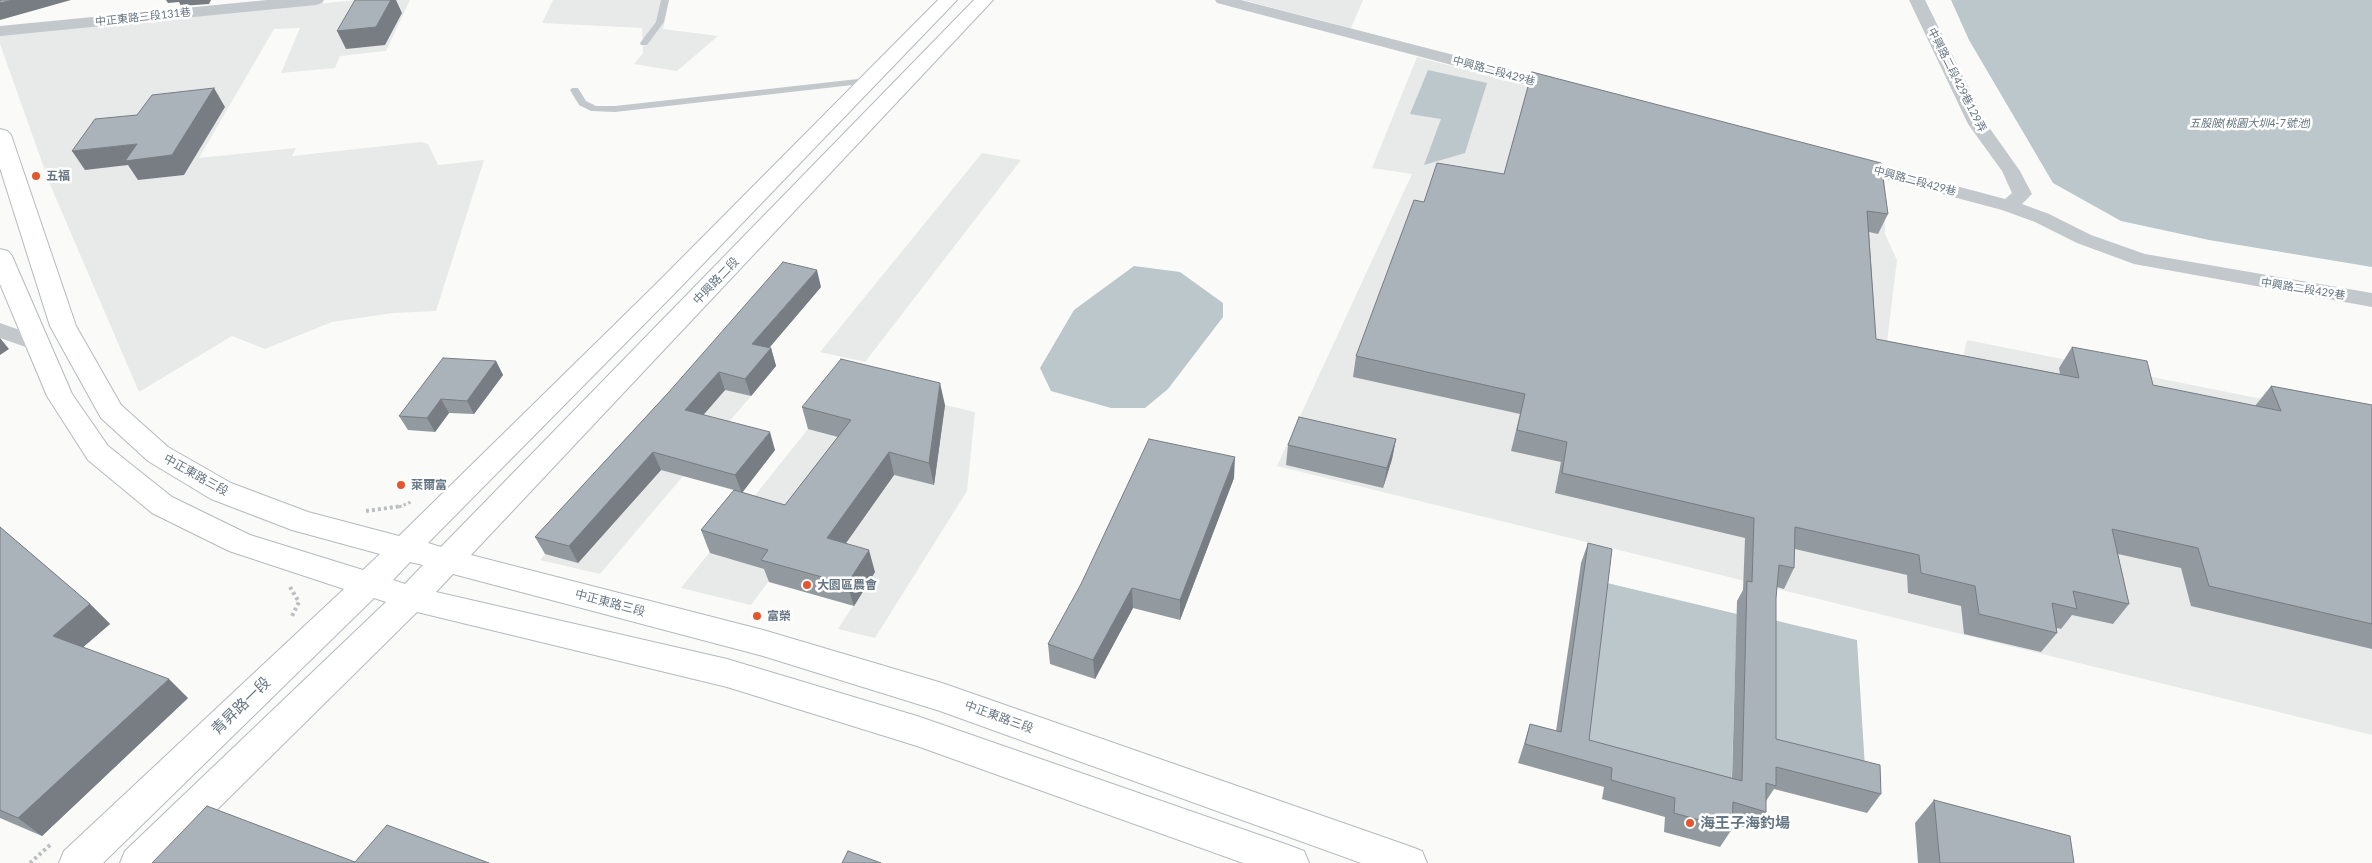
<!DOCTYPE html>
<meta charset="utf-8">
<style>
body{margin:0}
canvas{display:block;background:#fafaf8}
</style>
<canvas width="2372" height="863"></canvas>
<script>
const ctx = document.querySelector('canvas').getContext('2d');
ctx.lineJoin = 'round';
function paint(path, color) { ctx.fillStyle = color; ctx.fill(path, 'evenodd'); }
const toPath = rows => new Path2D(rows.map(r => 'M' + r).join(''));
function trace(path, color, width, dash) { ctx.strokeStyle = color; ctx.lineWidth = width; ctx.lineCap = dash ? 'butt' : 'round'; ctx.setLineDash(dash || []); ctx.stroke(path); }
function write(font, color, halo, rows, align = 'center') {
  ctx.font = font + ' Lato,"Noto Sans TC",sans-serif'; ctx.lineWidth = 5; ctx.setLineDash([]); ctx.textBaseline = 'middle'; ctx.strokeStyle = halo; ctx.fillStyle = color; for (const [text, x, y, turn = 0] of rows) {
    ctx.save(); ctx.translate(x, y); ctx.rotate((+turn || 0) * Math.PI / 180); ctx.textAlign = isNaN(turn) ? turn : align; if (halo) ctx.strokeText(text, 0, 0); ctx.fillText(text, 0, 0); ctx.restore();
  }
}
paint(toPath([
 [357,0,410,0,386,51,340,56,335,68,281,73,300,28,274,29,199,158,296,148,292,156,421,142,428,144,438,165,484,160,436,311,393,313,332,322,265,349,232,336,139,392,49,182,0,44,0,34],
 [553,0,669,0,663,29,718,36,677,71,634,64,643,53,642,28,542,23],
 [1243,0,1363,0,1351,28],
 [1417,57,1885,180,1885,234,1897,260,1887,342,1962,362,1967,340,2372,421,2372,735,1277,466,1412,174,1372,168],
 [982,153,1021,160,865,362,820,352],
 [699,384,751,396,600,574,540,560],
 [907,397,751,605,681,588,808,429],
 [945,405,975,412,967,491,875,638,838,629,875,572,834,560,894,475,934,485]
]), '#e8e9e9');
paint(toPath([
 [1951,0,2372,0,2372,267,2209,240,2121,221,2053,183,1969,40],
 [1428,70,1487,83,1465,153,1424,165,1441,119,1410,114],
 [1134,266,1180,272,1223,303,1223,317,1168,389,1145,408,1111,408,1051,391,1040,368,1074,310],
 [1603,582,1737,614,1731,800,1581,759],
 [1765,618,1857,640,1866,784,1764,758]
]), '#bbc7cb');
const secondary = toPath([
 [938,0,957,0,675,293,428,543,441,547,974,0,993,0,471,555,763,630,942,683,1409,846,1422,851,1427,863,1361,863,940,711,763,656,453,574,436,592,727,659,917,716,1291,846,1304,851,1309,863,1243,863,917,746,727,687,417,612,163,863,120,863,125,851,386,602,374,598,103,863,59,863,64,851,344,589,229,551,152,513,88,460,47,396,0,284,0,249,8,251,12,256,72,394,108,446,172,497,250,535,363,570,380,554,292,530,211,499,148,461,101,418,50,326,0,168,0,129,7,131,11,135,76,326,121,405,168,447,231,483,308,512,399,536,657,283,938,0],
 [410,562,423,565,405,584,393,580,410,562]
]);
trace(secondary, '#b3babf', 2);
trace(toPath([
 [399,507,411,502]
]), '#bbbfc2', 3, [2.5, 2.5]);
trace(toPath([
 [366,511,402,506],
 [290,587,299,602,292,616],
 [30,863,50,845]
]), '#bbbfc2', 4, [3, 3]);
paint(toPath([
 [661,0,669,0,664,22,647,45,641,45,640,43,656,22,661,0],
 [867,78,872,81,870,83,615,112,591,111,579,105,570,90,572,88,578,88,586,101,596,106,615,106,867,78]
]), '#c3c8cc');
paint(toPath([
 [267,0,324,0,322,3,316,5,0,36,0,26,267,0],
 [1215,0,1241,0,1566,84,1569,88,1566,92,1554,92,1217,3,1215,0],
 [1909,0,1925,0,1986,123,2020,171,2032,194,2022,204,2049,214,2091,235,2145,254,2372,293,2372,307,2134,264,2077,243,2035,222,2002,210,1844,168,1842,164,1844,160,1851,158,2005,199,2012,193,2002,171,1968,124,1909,0],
 [0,323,45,339,48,344,45,349,37,351,0,338,0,323]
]), '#c3c8cc');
paint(secondary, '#fff');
paint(toPath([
 [1532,72,1888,214,1878,234,1869,232,1876,339,2060,374,2059,368,2072,347,2153,385,2255,406,2271,386,2372,405,2372,649,2191,606,2181,568,2118,554,2129,604,2113,624,2072,615,2061,629,2057,628,2057,633,2041,652,1964,634,1961,606,1908,593,1907,575,1795,549,1794,568,1784,589,1777,587,1776,598,1776,739,1881,794,1867,813,1774,789,1766,801,1766,812,1754,830,1732,824,1732,829,1720,847,1664,832,1665,817,1602,799,1604,787,1518,763,1524,744,1530,724,1556,731,1581,563,1588,543,1589,740,1732,778,1737,601,1743,590,1745,538,1555,493,1561,462,1511,451,1520,414,1353,377,1356,356,1424,202,1504,174],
 [821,287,769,348,771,348,776,366,751,396,725,390,703,415,775,450,742,492,785,505,838,437,808,429,802,407,945,405,934,485,894,475,846,543,875,572,854,606,769,582,764,569,710,553,701,530,734,490,661,470,578,563,545,554,535,537,668,393],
 [496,361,503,375,474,414,449,413,435,432,408,430,399,416],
 [1396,439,1392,459,1383,488,1286,465,1288,445],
 [1234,478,1180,620,1133,608,1095,679,1050,664,1048,644],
 [0,527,90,604,110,624,83,647,188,698,42,836,0,818],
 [1934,800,2074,863,1918,863,1915,823]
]), '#929a9f');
paint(toPath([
 [13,0,71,0,0,20,0,3],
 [166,0,211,0,209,4,181,6,179,2,168,3],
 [391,0,396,0,402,13,385,45,346,49,337,31],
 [214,88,225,107,184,175,138,180,128,165,85,170,72,151,137,144],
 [817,270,821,287,758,361,752,344],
 [0,338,9,349,0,355],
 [771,348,776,366,751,396,745,379],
 [496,361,503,375,474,414,467,401],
 [719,372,725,390,692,428,685,410],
 [940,383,945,405,934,485,929,463],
 [441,399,449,413,435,432,427,418],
 [770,432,775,450,742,493,735,475],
 [1396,439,1392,459,1383,488,1387,468],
 [653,452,661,470,578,563,569,546],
 [889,452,894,475,834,560,827,538],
 [1235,457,1234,478,1180,620,1180,600],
 [869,550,875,572,854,606,847,584],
 [1132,588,1133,608,1095,679,1093,660],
 [90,604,110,624,74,655,53,636],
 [169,679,188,698,42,836,18,818]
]), '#777d82');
const building = toPath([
 [0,0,13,0,0,3,0,0],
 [355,0,391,0,376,27,337,31,355,0],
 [1532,72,1881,163,1888,214,1867,211,1876,339,2079,378,2072,347,2147,361,2153,385,2281,411,2271,386,2372,405,2372,624,2209,586,2198,548,2112,529,2129,604,2073,591,2077,609,2052,603,2057,633,1979,614,1975,586,1921,573,1919,555,1795,527,1794,568,1779,565,1776,598,1776,739,1880,765,1881,794,1776,767,1776,786,1766,783,1766,812,1733,802,1732,829,1674,813,1675,798,1611,780,1612,768,1525,744,1530,724,1561,732,1588,543,1612,549,1589,740,1742,781,1747,581,1752,582,1754,518,1562,473,1567,442,1517,430,1525,394,1356,356,1414,200,1424,202,1437,163,1504,174,1532,72],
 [214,88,172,155,125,161,137,144,72,151,95,119,137,115,152,95,214,88],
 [783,262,817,270,752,344,771,348,745,379,719,372,685,410,770,432,735,475,653,452,569,546,535,537,668,393,783,262],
 [443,358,496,361,467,401,441,399,427,418,399,416,443,358],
 [841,359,940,383,929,463,889,452,827,538,869,550,847,584,761,560,768,550,701,530,734,490,785,505,851,420,802,407,841,359],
 [1299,417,1396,439,1387,468,1288,445,1299,417],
 [1149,439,1235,457,1180,600,1132,588,1093,660,1048,644,1081,584,1149,439],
 [0,527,90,604,53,636,169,679,18,818,0,810,0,527],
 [1934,800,2070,836,2074,863,1940,863,1934,800],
 [207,806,355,862,387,825,489,863,152,863,207,806],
 [848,851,881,863,842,863,848,851]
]);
paint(building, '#aab3b9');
trace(building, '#777d82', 1);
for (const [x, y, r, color] of [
 [36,176,5,"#e4572e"],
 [401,485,5,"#e4572e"],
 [807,585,5,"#e4572e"],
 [757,616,5,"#e4572e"],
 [1690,823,5,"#e4572e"]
]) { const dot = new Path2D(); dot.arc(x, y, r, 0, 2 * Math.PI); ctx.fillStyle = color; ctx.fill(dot); trace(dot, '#fff', 2); }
write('11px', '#657683', '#fff', [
 ["中正東路三段131巷",143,17,-6],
 ["中興路二段429巷",1494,71,15],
 ["中興路二段429巷129弄",1957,80,63],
 ["中興路二段429巷",1915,181,15],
 ["中興路二段429巷",2303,289,9]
]);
write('italic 11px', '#60757c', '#fff', [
 ["五股陂(桃園大圳4-7號池)",2250,123]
]);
write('bold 12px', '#657683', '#fff', [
 ["五福",46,176],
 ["萊爾富",411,485],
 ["大園區農會",817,585],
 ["富榮",767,616]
], 'left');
write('12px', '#657683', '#fff', [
 ["中興路二段",716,281,-46],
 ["中正東路三段",196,475,29],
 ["中正東路三段",610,603,15],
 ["中正東路三段",999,717,20]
]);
write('15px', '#657683', '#fff', [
 ["青昇路一段",241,706,-44]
]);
write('bold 15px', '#657683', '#fff', [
 ["海王子海釣場",1700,823]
], 'left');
</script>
